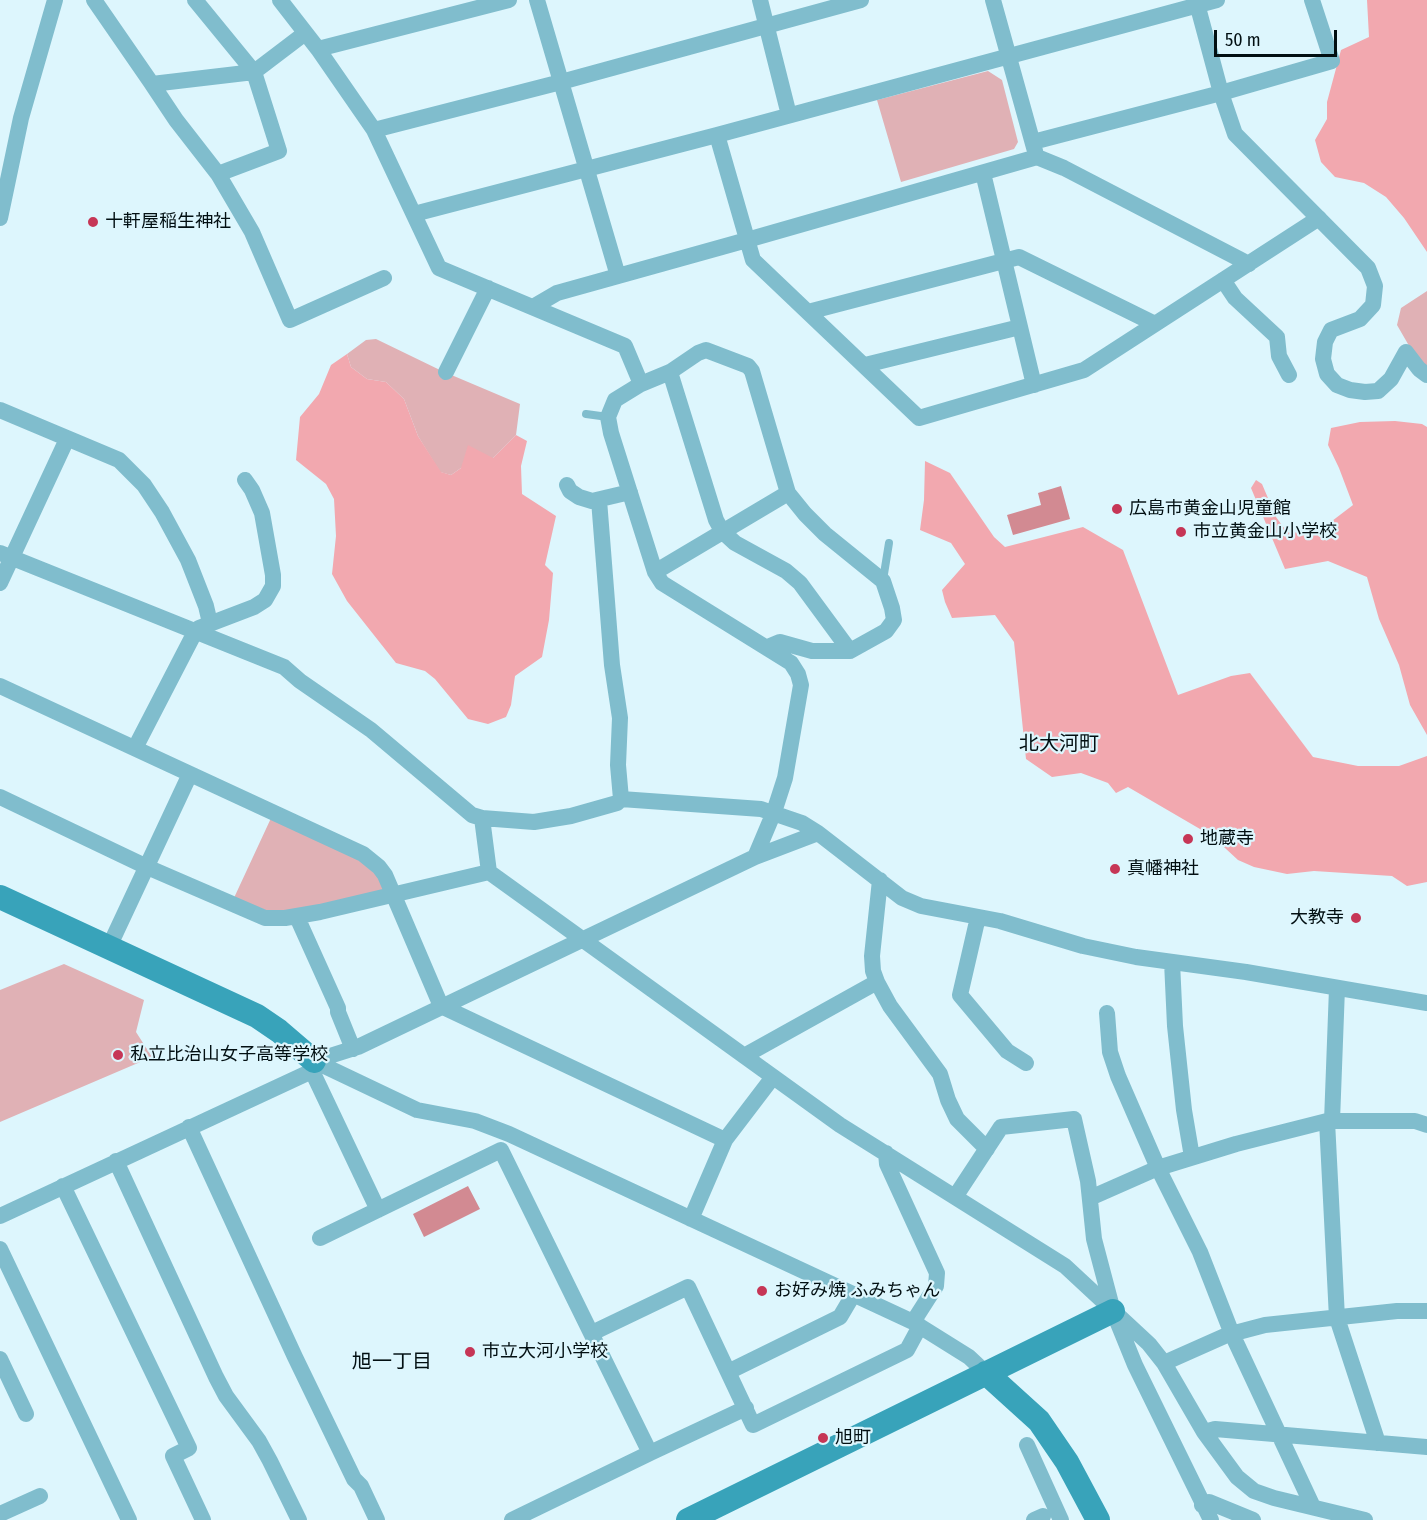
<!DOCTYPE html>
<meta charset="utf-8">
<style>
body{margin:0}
#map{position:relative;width:1427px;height:1520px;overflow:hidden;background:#ddf6fd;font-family:"Fira Sans Condensed",sans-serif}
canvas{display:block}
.scale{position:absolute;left:1214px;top:30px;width:123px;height:27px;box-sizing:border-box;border:3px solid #020f12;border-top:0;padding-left:8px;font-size:18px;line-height:21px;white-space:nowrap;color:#020f12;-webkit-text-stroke:4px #ddf6fd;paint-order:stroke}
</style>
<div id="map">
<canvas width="1427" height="1520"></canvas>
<div class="scale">50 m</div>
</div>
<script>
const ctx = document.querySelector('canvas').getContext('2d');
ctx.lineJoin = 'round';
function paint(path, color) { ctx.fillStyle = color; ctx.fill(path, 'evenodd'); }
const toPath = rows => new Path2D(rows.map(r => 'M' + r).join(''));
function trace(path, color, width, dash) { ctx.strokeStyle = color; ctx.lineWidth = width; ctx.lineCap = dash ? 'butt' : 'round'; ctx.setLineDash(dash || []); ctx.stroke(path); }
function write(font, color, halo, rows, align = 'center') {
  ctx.font = font + ' "Fira Sans Condensed","Noto Sans JP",sans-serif'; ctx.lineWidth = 4.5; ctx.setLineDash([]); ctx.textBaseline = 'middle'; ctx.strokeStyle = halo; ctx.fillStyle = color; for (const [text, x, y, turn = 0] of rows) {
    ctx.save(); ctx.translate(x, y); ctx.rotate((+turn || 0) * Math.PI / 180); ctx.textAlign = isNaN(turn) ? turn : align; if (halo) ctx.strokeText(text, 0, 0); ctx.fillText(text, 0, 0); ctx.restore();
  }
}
paint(toPath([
 [988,71,1002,80,1018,142,1014,149,901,182,877,100],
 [1427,291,1427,369,1419,363,1397,325,1401,308],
 [376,339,442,371,520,404,516,435,493,458,461,468,451,475,440,472,418,436,404,399,386,382,367,379,351,367,347,354,366,340],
 [272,816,369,864,385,887,380,894,281,915,233,900],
 [64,964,144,1000,136,1032,152,1057,0,1122,0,990]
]), '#e0b1b5');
paint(toPath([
 [1367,0,1427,0,1427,252,1404,218,1386,197,1364,183,1335,177,1321,162,1315,140,1327,119,1327,102,1341,50,1369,37],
 [347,354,351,367,367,379,386,382,404,399,418,436,441,472,451,475,461,468,468,445,493,458,516,435,527,441,521,466,522,494,556,516,545,565,553,573,549,620,542,657,515,676,511,705,506,717,488,724,468,719,435,679,425,671,396,663,347,601,332,574,336,536,334,499,326,484,296,460,300,417,319,394,331,365],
 [1395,421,1422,424,1427,427,1427,735,1410,705,1399,665,1379,619,1367,577,1328,561,1285,569,1251,488,1256,480,1262,484,1276,517,1287,532,1306,533,1332,521,1353,505,1339,468,1328,445,1331,428,1360,422],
 [925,461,950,473,994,537,1005,547,1083,527,1123,550,1178,695,1231,676,1250,673,1313,757,1358,766,1399,766,1427,756,1427,882,1407,886,1392,876,1314,871,1287,874,1254,867,1238,860,1212,836,1128,787,1116,793,1108,783,1081,773,1052,777,1026,759,1014,642,995,615,952,618,945,602,942,590,965,564,951,543,920,530,924,500]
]), '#f2a8af');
paint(toPath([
 [1061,486,1070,519,1013,535,1007,515,1041,505,1038,493],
 [468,1186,480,1209,424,1237,413,1214]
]), '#d28a92');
trace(toPath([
 [586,414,608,417],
 [883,580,889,543]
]), '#80bdcd', 8);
trace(toPath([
 [94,0,152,84,254,72,304,34],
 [195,0,254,72,279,151,218,174],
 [280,0,318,49,374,130,439,268,625,346,641,384],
 [537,0,618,276],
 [760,0,789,115],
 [993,0,1035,151],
 [1196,0,1221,93,1235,134,1368,268,1375,286,1373,305,1360,319,1331,330,1325,342,1323,359,1327,374,1337,385,1350,390,1365,392,1378,391,1391,379,1406,352,1419,369,1427,375],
 [318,49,509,0],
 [152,84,176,120,218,174,252,232,290,320,384,278],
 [374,130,561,82,861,0],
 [717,135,753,260,919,418,1084,370,1319,218],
 [1033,142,1221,93,1332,61,1312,0],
 [983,173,1034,385],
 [414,214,717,135,1217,0],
 [0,218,21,118,55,0],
 [1223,280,1235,298,1277,337,1279,356,1289,375],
 [533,307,557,293,747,240,1037,157,1064,168,1249,264],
 [808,312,1019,257,1155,324],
 [865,365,1020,327],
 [446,372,488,288],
 [670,372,716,520,722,531,735,543,786,571,800,583,850,651],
 [0,410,119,460,144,485,162,512,188,560,206,606,210,623],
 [567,485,570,491,579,497,592,501,630,492],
 [599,500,612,665,620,718,618,765,621,799],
 [0,553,284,667,300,681,371,730,472,815,482,818,489,872],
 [655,572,788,493],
 [0,583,67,439],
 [0,686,363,854,379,867,385,875,441,1006,725,1140],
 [135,748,195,632,199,628,254,607,265,600,273,586,273,575,262,513,252,490,245,480],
 [0,797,147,867,265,918,285,918,320,912,489,872,840,1125,1065,1266,1149,1344,1164,1363,1204,1432,1237,1477,1254,1491,1274,1498,1365,1520],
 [482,818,534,822,571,816,617,803,621,799,761,809,802,823,818,833,902,898,921,906,1000,921,1083,946,1136,957,1246,972,1427,1003],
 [755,857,774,812,785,778,801,685,798,674,791,663,662,583,655,572,611,433,608,417,615,400,641,384,670,372,698,353,706,350,748,366,752,371,788,493,805,514,825,534,883,581,892,608,894,620,886,631,850,651,812,651,780,642,768,647],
 [880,880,872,956,873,971,877,982,890,1006,940,1074,948,1100,957,1119,987,1149],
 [297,917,338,1008,338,1012,353,1049],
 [978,917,960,995,1007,1051,1026,1063],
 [109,947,190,774],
 [1172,962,1175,1026,1184,1110,1192,1157],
 [1107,1013,1110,1052,1118,1076,1158,1168,1200,1252,1232,1334,1313,1507],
 [744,1056,877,982],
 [314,1061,417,1110,475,1121,509,1134,913,1322,969,1357,986,1373],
 [314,1061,358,1047,755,857,818,833],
 [312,1071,378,1210],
 [1327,1121,1337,1318,1378,1443],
 [1332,1121,1337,988],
 [189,1127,295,1357,354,1479,361,1486,377,1520],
 [886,1153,887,1164,937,1273,936,1286,913,1322],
 [116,1161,216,1377,226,1396,259,1441,270,1461,299,1520],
 [63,1186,189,1448,173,1456,203,1520],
 [955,1197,1001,1127,1074,1119,1088,1181,1094,1239,1113,1311,1135,1365,1211,1520],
 [1090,1198,1158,1168,1236,1144,1327,1121,1415,1121,1427,1125],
 [0,1216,312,1071,314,1061],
 [691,1219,725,1140,773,1077],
 [320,1238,501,1150,650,1453,512,1520],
 [0,1249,129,1520],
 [592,1333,688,1287,753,1425,907,1350,920,1326],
 [0,1359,26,1414],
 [1164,1363,1227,1335,1265,1325,1397,1311,1427,1311],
 [728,1372,840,1317,853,1295],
 [1204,1432,1215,1429,1427,1447],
 [1027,1445,1061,1520],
 [650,1453,746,1408],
 [1202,1505,1209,1502,1253,1520],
 [0,1514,40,1496],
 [1034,1520,1043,1516]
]), '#80bdcd', 16);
trace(toPath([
 [0,897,257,1016,279,1031,314,1061],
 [986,1373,1039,1421,1067,1462,1098,1520],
 [688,1520,1113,1311]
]), '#38a3ba', 24);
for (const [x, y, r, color] of [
 [93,222,6,"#c63656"],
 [1117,509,6,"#c63656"],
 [1181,532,6,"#c63656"],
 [1188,839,6,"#c63656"],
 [1115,869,6,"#c63656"],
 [1356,918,6,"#c63656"],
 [118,1055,6,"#c63656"],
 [762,1291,6,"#c63656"],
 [470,1352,6,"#c63656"],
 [823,1438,6,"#c63656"]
]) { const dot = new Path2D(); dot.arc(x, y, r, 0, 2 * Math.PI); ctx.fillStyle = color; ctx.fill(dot); trace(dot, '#ddf6fd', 2); }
write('18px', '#020f12', '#ddf6fd', [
 ["十軒屋稲生神社",105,222],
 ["広島市黄金山児童館",1129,509],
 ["市立黄金山小学校",1193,532],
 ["地蔵寺",1200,839],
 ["真幡神社",1127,869],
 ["大教寺",1344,918,"right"],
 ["私立比治山女子高等学校",130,1055],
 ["お好み焼 ふみちゃん",774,1291],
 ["市立大河小学校",482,1352],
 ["旭町",835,1438]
], 'left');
write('20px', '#020f12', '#ddf6fd', [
 ["北大河町",1059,744],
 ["旭一丁目",392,1362]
]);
</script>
